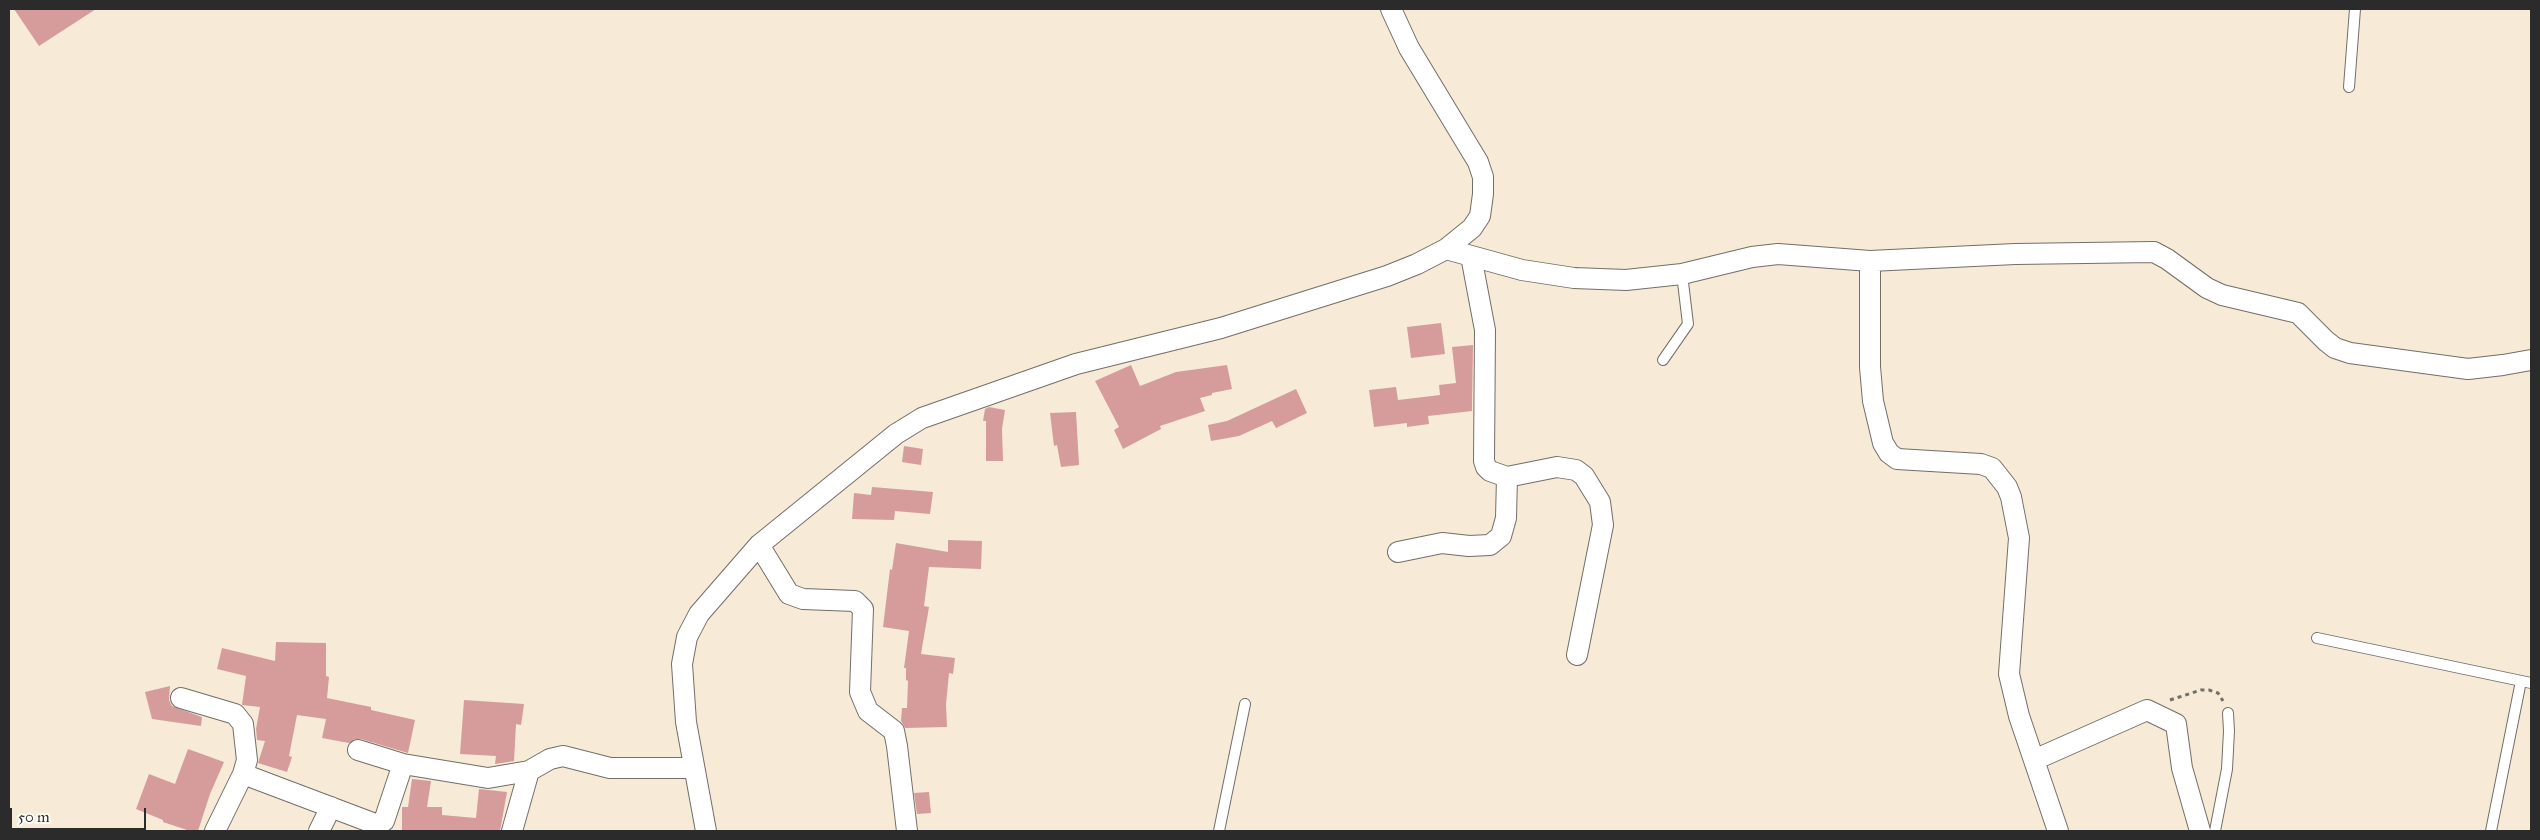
<!DOCTYPE html>
<style>
body{margin:0}
#map{position:relative;width:2540px;height:840px;overflow:hidden;background:#f7ebd8;font-family:"IM FELL Great Primer",serif}
canvas{display:block}
.frame{position:absolute;inset:0;border:10px solid #2b2b2b;pointer-events:none}
.scale{position:absolute;left:10px;top:808px;width:136px;height:22px;box-sizing:border-box;border:2px solid #2b2b2b;border-top:0;padding-left:6px;font-size:15px;line-height:18px;white-space:nowrap;color:#2b2b2b;-webkit-text-stroke:4px #fdfcf7;paint-order:stroke}
</style>
<div id="map">
<canvas width="2540" height="840"></canvas>
<div class="frame"></div>
<div class="scale">50 m</div>
</div>
<script>
const ctx = document.querySelector('canvas').getContext('2d');
ctx.lineJoin = 'round';
function paint(path, color) { ctx.fillStyle = color; ctx.fill(path, 'evenodd'); }
const toPath = rows => new Path2D(rows.map(r => 'M' + r).join(''));
function trace(path, color, width, dash) { ctx.strokeStyle = color; ctx.lineWidth = width; ctx.lineCap = dash ? 'butt' : 'round'; ctx.setLineDash(dash || []); ctx.stroke(path); }
paint(toPath([
 [14,9,96,9,39,46],
 [1441,323,1445,354,1411,358,1407,327],
 [1473,345,1472,411,1428,416,1429,424,1407,427,1407,423,1374,427,1369,390,1396,387,1398,400,1440,395,1439,385,1456,383,1452,347],
 [1131,365,1140,386,1176,372,1227,365,1232,389,1212,393,1212,395,1200,398,1205,411,1160,426,1161,429,1123,449,1114,430,1119,427,1095,381],
 [1296,389,1307,413,1276,428,1272,421,1239,436,1211,441,1208,425,1227,421],
 [989,407,1005,410,1002,429,1003,461,986,461,986,421,983,421,985,409],
 [1076,412,1079,465,1061,467,1057,445,1054,446,1050,413],
 [904,446,923,449,921,465,902,462],
 [872,487,933,492,930,514,895,511,894,520,852,519,854,493,871,495],
 [948,540,982,541,981,569,929,567,924,606,929,607,921,654,955,658,953,674,949,673,946,704,947,727,905,728,901,721,902,708,907,708,908,681,906,680,906,668,904,668,909,631,883,627,890,569,892,570,896,543,948,552],
 [276,642,326,643,326,676,329,677,327,698,371,707,371,710,415,720,408,753,361,739,355,739,349,743,322,738,326,719,297,715,289,756,292,757,287,772,258,763,265,741,257,740,256,729,260,707,242,705,246,676,217,669,222,648,275,661],
 [170,686,169,700,172,706,202,717,201,726,152,719,145,692],
 [464,700,524,704,521,725,516,724,514,761,495,764,496,756,460,754],
 [188,749,224,762,210,794,198,831,190,831,163,822,163,820,136,809,149,774,175,784],
 [412,779,431,781,427,807,442,807,442,815,476,818,479,789,507,792,500,831,402,831,402,807,408,807],
 [929,792,931,813,917,814,914,793]
]), '#d59c9b');
const service = toPath([
 [2349,87,2355,9],
 [1663,360,1688,324,1682,274],
 [2317,638,2531,683],
 [1219,831,1245,704],
 [2215,831,2227,769,2229,731,2228,713],
 [2491,831,2521,681]
]);
const minor = toPath([
 [1446,249,1522,270,1574,278,1626,280,1682,274,1752,257,1778,254,1870,261,2015,254,2154,252,2167,259,2207,288,2222,295,2298,313,2326,341,2335,348,2350,353,2468,369,2503,365,2531,360],
 [1471,256,1485,330,1484,461,1486,467,1490,471,1507,477,1557,467,1576,470,1584,476,1600,502,1603,525,1577,655],
 [1870,261,1870,367,1873,401,1883,443,1889,453,1897,459,1981,464,1992,468,2007,487,2011,497,2019,538,2009,674,2019,716,2058,831],
 [759,545,789,594,803,599,855,601,863,609,860,692,868,711,894,731,897,746,907,831],
 [1398,552,1442,543,1469,546,1490,545,1501,536,1506,518,1507,477],
 [181,698,235,714,243,724,247,760,243,774,215,831],
 [358,750,403,764,488,778,529,771,550,759,563,756,610,768,694,768],
 [2034,760,2147,710,2176,724,2182,768,2200,831],
 [243,774,378,825,384,821,403,764],
 [319,831,331,807],
 [512,831,529,771],
 [706,831,686,722,682,664,687,637,699,614,759,545,896,434,922,418,1076,364,1221,328,1387,276,1417,264,1446,249,1472,228,1480,216,1483,194,1483,177,1478,162,1409,48,1391,9]
]);
trace(service, '#726e68', 12);
trace(minor, '#726e68', 22);
trace(toPath([
 [2170,700,2201,690,2209,690,2218,693,2223,701]
]), '#726e68', 3, [4, 4]);
trace(service, '#fff', 10);
trace(minor, '#fff', 20);
</script>
